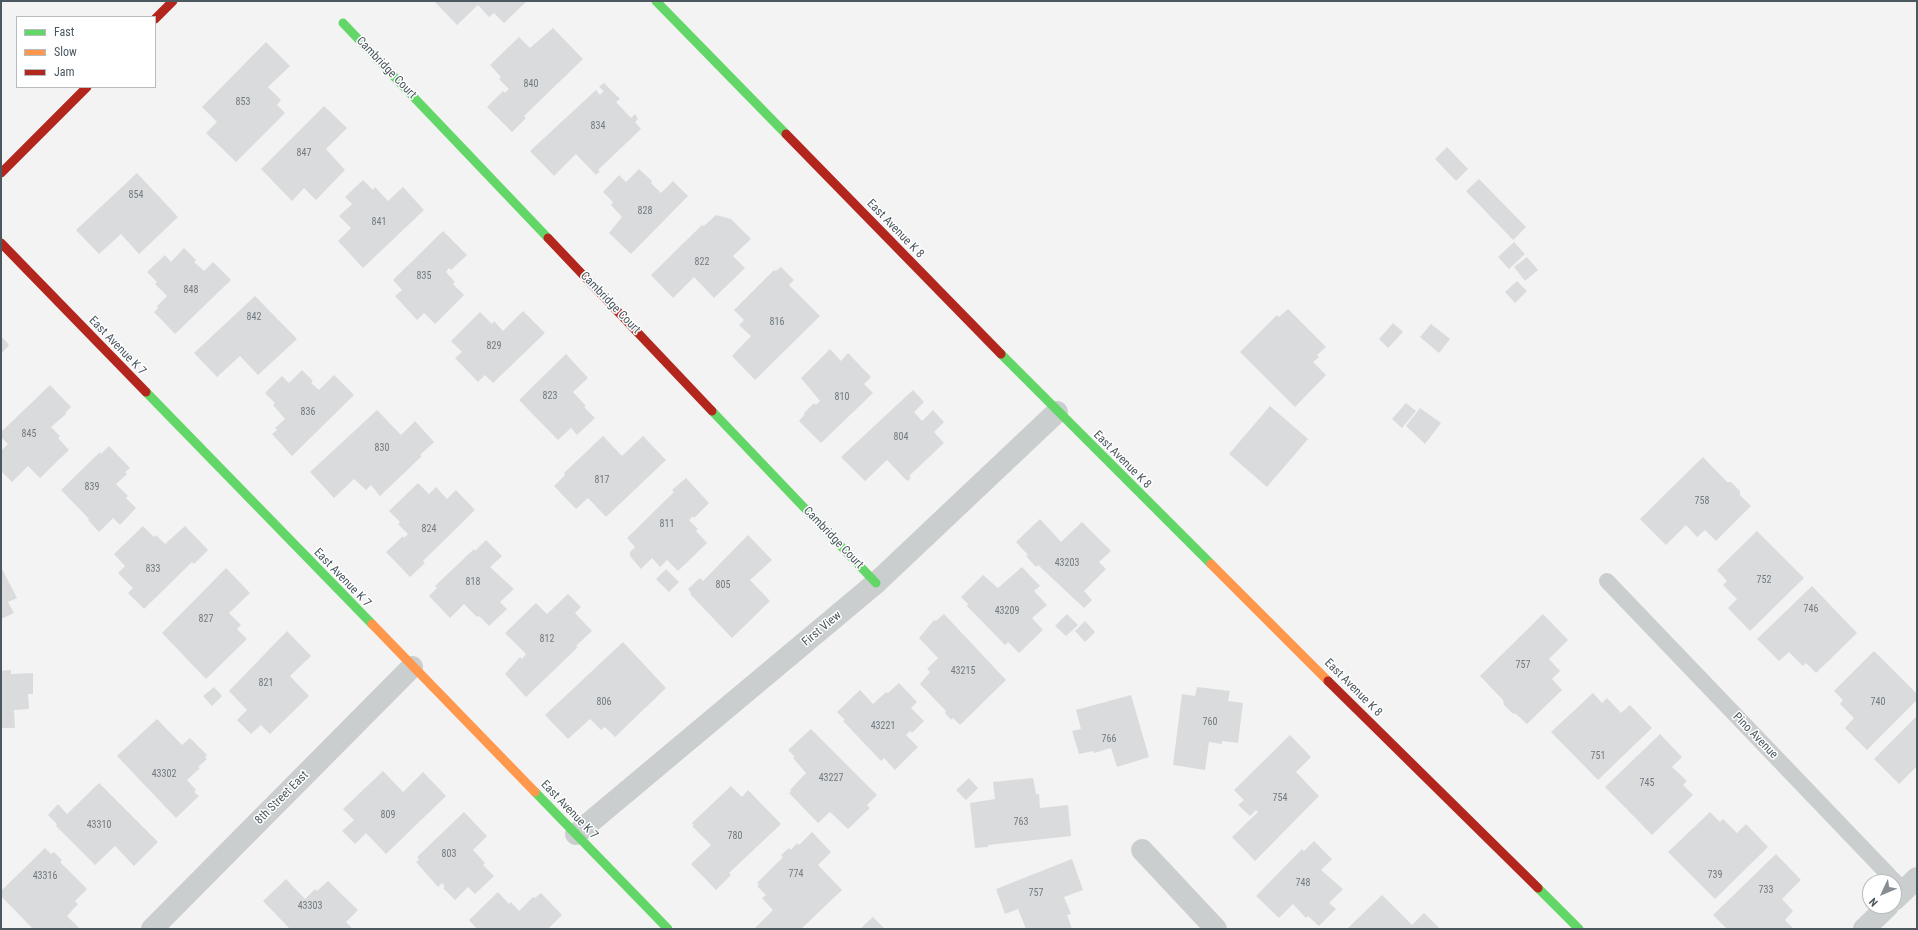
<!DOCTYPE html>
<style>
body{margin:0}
#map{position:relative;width:1918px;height:930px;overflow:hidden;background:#f4f3f3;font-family:"Roboto Condensed",sans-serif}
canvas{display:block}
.frame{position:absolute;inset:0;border:2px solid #4b585f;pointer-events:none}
.legend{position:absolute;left:16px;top:16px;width:140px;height:72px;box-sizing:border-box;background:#fff;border:1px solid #b7bcbf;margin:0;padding:5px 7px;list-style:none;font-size:12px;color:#4b585f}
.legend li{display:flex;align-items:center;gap:8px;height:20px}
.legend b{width:20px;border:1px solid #b7bcbf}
.north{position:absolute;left:1862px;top:874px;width:40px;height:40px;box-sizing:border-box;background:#fff;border:1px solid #b7bcbf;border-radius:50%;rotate:226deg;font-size:11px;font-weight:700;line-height:16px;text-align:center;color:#4b585f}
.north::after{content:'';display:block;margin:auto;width:14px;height:18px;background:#868e93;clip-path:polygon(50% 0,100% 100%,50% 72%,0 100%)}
</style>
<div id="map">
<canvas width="1918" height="930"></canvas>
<div class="frame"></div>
<ul class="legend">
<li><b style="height:5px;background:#63d668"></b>Fast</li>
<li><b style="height:5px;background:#ff974d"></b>Slow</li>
<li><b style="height:5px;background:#b3261e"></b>Jam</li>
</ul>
<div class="north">N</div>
</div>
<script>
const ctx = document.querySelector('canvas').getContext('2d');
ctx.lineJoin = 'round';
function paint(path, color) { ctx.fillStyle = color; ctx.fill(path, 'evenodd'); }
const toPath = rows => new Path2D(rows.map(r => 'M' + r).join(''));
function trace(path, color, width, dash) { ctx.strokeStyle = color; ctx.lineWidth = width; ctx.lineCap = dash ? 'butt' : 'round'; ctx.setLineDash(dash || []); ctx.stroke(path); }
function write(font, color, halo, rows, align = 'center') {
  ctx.font = font + ' "Roboto Condensed",sans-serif'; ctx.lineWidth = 3; ctx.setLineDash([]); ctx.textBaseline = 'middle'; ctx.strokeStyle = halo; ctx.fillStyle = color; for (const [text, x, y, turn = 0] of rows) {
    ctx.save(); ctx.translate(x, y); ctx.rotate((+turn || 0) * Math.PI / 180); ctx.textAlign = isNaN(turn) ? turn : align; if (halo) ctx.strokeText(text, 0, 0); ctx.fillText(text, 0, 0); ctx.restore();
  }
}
paint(toPath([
 [434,1,527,1,504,23,494,13,489,17,478,5,457,25],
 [553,28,583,59,524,116,526,118,512,132,487,107,503,91,505,93,509,89,499,79,501,77,490,65,519,37,530,48],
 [266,42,290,66,268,87,281,100,277,105,285,113,236,162,206,133,217,122,202,107],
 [604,83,620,99,616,102,631,118,635,114,638,119,635,122,641,129,598,170,600,171,596,175,576,154,554,176,530,151,596,90,600,95,604,91,599,87],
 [324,106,347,128,326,149,345,170,316,200,304,188,292,201,261,169],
 [1447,147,1468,169,1456,181,1435,159],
 [639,169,652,181,651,183,661,193,673,181,688,196,631,254,609,233,622,217,611,205,613,202,603,192,619,175,626,182],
 [137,173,178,217,139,254,121,234,99,254,76,230],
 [1479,179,1526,227,1513,240,1466,191],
 [363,180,373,190,375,187,388,201,403,187,424,210,363,268,338,241,351,228,339,216,352,204,345,197],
 [716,215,731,219,751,239,733,256,745,268,714,298,694,277,673,298,651,275,702,225,704,226],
 [443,231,467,255,451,270,449,268,446,272,455,282,453,284,464,295,435,324,424,313,417,320,395,296,402,290,393,280],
 [1514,242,1525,254,1509,269,1498,257],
 [184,248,196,260,194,262,204,271,213,262,231,280,175,334,154,312,158,308,157,306,167,296,155,284,157,282,147,272,165,255,171,262],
 [1527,257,1538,270,1525,281,1514,267],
 [781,267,794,280,789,285,820,316,755,380,732,356,751,336,739,325,744,320,734,310,774,270,776,271],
 [1517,281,1527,291,1515,303,1505,292],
 [255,296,297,339,258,375,240,356,217,377,194,353],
 [1288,309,1326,347,1317,355,1319,357,1313,362,1326,375,1295,407,1240,352,1277,315,1279,317],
 [523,311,545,333,493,383,485,375,478,382,455,358,462,352,451,341,480,312,492,324,494,321,503,331],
 [1393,323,1403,332,1388,348,1379,339],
 [1431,324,1450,339,1439,353,1420,337],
 [1,336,9,345,1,354],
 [830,349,841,361,848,353,871,377,864,384,873,393,821,443,799,421,805,414,804,413,814,403,816,405,820,401,801,378],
 [566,354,588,378,573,392,586,406,584,407,595,418,577,435,571,428,558,440,519,400],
 [302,370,313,381,311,383,319,390,334,375,354,395,292,456,272,434,277,430,275,428,285,419,273,405,275,403,265,393,282,376,289,383],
 [50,385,71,407,65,413,66,414,51,427,60,436,58,438,69,450,40,478,28,466,12,482,1,471,1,451,8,444,1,437,1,432],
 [913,390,924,402,914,412,922,421,933,410,944,422,934,432,944,443,909,476,911,478,907,481,887,460,865,481,841,457],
 [1406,403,1416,411,1402,428,1392,419],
 [1270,406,1308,439,1267,487,1229,454],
 [1420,408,1441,423,1425,444,1406,426],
 [377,410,401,435,415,421,434,442,420,455,422,456,380,496,371,485,366,490,354,479,334,498,310,472],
 [603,436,622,456,643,436,666,460,606,517,588,498,576,509,554,486,565,475,564,473],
 [109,446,130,468,125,472,127,474,116,484,128,496,126,498,136,508,120,525,113,518,99,532,88,520,89,519,61,490,100,452,101,454],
 [1703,457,1727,482,1731,482,1740,491,1740,495,1751,506,1716,541,1705,530,1697,537,1686,525,1666,545,1640,519],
 [686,478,709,503,694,518,693,516,689,520,698,529,696,531,707,543,678,571,667,560,660,567,652,558,641,569,630,556,630,552,635,547,627,538,674,492,672,490],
 [418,483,429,494,436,487,447,499,456,490,475,510,423,561,425,563,410,577,386,552,403,536,404,538,408,534,398,524,400,522,389,511],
 [1040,519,1061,542,1082,522,1111,551,1099,562,1106,569,1084,591,1092,600,1084,608,1038,565,1036,567,1026,556,1028,555,1016,542],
 [143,526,154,537,156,535,165,544,185,526,208,550,194,564,192,562,144,609,128,593,133,588,118,573,125,566,114,554],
 [1757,531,1804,578,1750,631,1728,608,1737,599,1723,585,1727,581,1717,570],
 [748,535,772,560,750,580,770,601,732,638,690,594,691,593,688,589,700,578,703,581],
 [486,540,502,556,490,567,514,589,500,602,507,609,489,626,479,616,477,617,464,604,450,618,429,596,437,588,435,586,474,549,475,551],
 [1,567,17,598,8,602,14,613,1,619],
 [1022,567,1040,586,1034,591,1047,605,1032,618,1043,630,1019,653,1008,642,1005,645,967,606,968,604,961,597,983,575,998,588],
 [226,568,250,593,229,613,241,625,237,629,247,639,206,679,162,633],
 [666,569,679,582,669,592,656,579],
 [1812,586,1857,633,1816,673,1806,663,1803,666,1789,652,1779,661,1757,639],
 [568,594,581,607,575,613,592,631,576,646,578,647,526,697,505,674,520,657,522,659,526,654,505,633,536,603,547,614],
 [944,614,1006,680,960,725,953,718,951,720,945,713,946,711,920,684,930,672,927,669,938,658,919,638,934,620,936,621],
 [1067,614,1078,625,1066,636,1055,626],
 [1543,614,1568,640,1549,659,1560,671,1552,679,1562,690,1527,724,1516,714,1512,713,1504,705,1503,700,1480,676],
 [1085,621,1095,632,1085,642,1075,631],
 [287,631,311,656,290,676,309,696,270,734,261,725,251,734,237,720,247,710,229,691],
 [623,642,666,688,615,737,605,727,601,730,590,719,568,739,545,715],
 [1874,651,1917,694,1917,700,1867,750,1845,728,1854,718,1840,704,1843,700,1834,691],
 [11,670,11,674,33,673,33,694,28,694,29,709,14,710,15,728,1,728,1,671],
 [899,683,917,702,911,708,924,721,912,733,910,731,906,735,918,747,895,770,884,758,881,761,843,721,845,720,837,712,860,690,873,704,886,692,888,693],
 [214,687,222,696,212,706,203,696],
 [1197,687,1230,691,1228,701,1243,703,1238,743,1222,741,1222,744,1209,742,1205,770,1173,765,1182,694,1195,696],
 [1593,693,1602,703,1607,698,1621,713,1630,705,1652,728,1598,780,1551,732],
 [1131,695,1149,757,1117,767,1111,748,1094,753,1093,751,1079,754,1072,731,1081,729,1076,710],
 [1917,716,1917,766,1899,784,1874,759],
 [157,719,182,745,190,738,207,755,205,757,207,759,198,767,200,768,187,780,196,790,194,792,199,796,176,818,117,756],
 [811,729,877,795,867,805,870,808,848,829,830,812,818,823,789,793,791,792,790,790,806,773,793,758,795,757,788,750],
 [1660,734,1682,757,1672,767,1687,781,1683,785,1693,795,1652,835,1605,787],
 [1290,735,1311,757,1296,772,1319,796,1255,861,1232,837,1258,812,1256,810,1250,816,1238,805,1244,800,1234,790],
 [383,771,403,792,423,772,446,796,386,854,366,833,355,844,342,831,354,820,343,809],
 [969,778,978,788,966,800,956,790],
 [1033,778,1036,794,1039,794,1040,808,1068,805,1071,836,988,845,988,847,975,848,970,803,995,799,993,782],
 [99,783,158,842,134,866,115,846,95,865,56,826,57,824,48,815,58,804,67,814],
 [731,786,742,797,748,790,781,824,729,873,731,875,716,890,691,864,711,845,692,826,694,825,692,823],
 [464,812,487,836,473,850,485,863,483,865,494,876,475,894,468,887,455,900,443,888,445,887,442,883,438,887,416,862,419,860,417,857],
 [1710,812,1720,822,1723,819,1737,833,1746,824,1768,847,1715,899,1668,852],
 [812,832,831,852,818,865,842,890,801,929,754,929,773,910,762,898,766,895,757,886,759,885,757,883,783,857,781,855,789,848,791,850,797,843,799,845],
 [1314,841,1332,859,1321,870,1343,889,1329,903,1336,909,1319,926,1308,916,1306,918,1293,904,1279,918,1256,896,1302,849,1304,851],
 [45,848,51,854,54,852,62,860,60,862,87,889,75,901,78,904,67,916,80,929,33,929,1,896,1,891],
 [1776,854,1801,880,1782,899,1793,911,1785,920,1794,929,1727,929,1713,915],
 [1072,859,1083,890,1064,897,1071,914,1067,915,1072,929,1026,929,1018,909,1005,914,996,889],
 [286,879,305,899,315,889,317,891,328,881,358,910,346,922,353,929,290,929,263,901],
 [498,892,509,904,511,902,519,911,533,897,535,898,541,893,562,915,548,929,477,929,469,920],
 [1382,895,1412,925,1424,913,1440,929,1347,929],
 [873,917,885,929,860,929]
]), '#dadbdc');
trace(toPath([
 [1607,581,1904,891]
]), '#cbcece', 16);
trace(toPath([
 [576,834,876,583,1057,412],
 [1142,850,1216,929],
 [1894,900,1917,878],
 [152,929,412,667],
 [1864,929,1888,906]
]), '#cbcece', 22);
trace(toPath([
 [656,1,786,134],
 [343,23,548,238],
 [1001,354,1211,564],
 [146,392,372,624],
 [712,411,876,583],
 [535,792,668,929],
 [1538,888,1579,929]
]), '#63d668', 9);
trace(toPath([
 [1211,564,1328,681],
 [372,624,535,792]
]), '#ff974d', 9);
trace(toPath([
 [155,19,173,1],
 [786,134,1001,354],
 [1,173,87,87],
 [548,238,712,411],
 [1,243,146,392],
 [1328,681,1538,888]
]), '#b3261e', 9);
write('10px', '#707a80', null, [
 ["840",531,84],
 ["853",243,102],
 ["834",598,126],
 ["847",304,153],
 ["854",136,195],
 ["828",645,211],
 ["841",379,222],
 ["822",702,262],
 ["835",424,276],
 ["848",191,290],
 ["842",254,317],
 ["816",777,322],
 ["829",494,346],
 ["823",550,396],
 ["810",842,397],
 ["836",308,412],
 ["845",29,434],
 ["804",901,437],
 ["830",382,448],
 ["817",602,480],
 ["839",92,487],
 ["758",1702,501],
 ["811",667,524],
 ["824",429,529],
 ["43203",1067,563],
 ["833",153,569],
 ["752",1764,580],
 ["818",473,582],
 ["805",723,585],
 ["746",1811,609],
 ["43209",1007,611],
 ["827",206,619],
 ["812",547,639],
 ["757",1523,665],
 ["43215",963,671],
 ["821",266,683],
 ["806",604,702],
 ["740",1878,702],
 ["760",1210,722],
 ["43221",883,726],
 ["766",1109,739],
 ["751",1598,756],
 ["43302",164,774],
 ["43227",831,778],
 ["745",1647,783],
 ["754",1280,798],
 ["809",388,815],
 ["763",1021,822],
 ["43310",99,825],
 ["780",735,836],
 ["803",449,854],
 ["774",796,874],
 ["739",1715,875],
 ["43316",45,876],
 ["748",1303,883],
 ["733",1766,890],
 ["757",1036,893],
 ["43303",310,906]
]);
write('12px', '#4b585f', '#fff', [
 ["Cambridge Court",386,68,46],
 ["East Avenue K 8",895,229,46],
 ["Cambridge Court",610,303,46],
 ["East Avenue K 7",117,346,46],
 ["East Avenue K 8",1122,460,45],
 ["Cambridge Court",833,538,46],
 ["East Avenue K 7",342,578,46],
 ["First View",822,629,-40],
 ["East Avenue K 8",1353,688,45],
 ["Pino Avenue",1755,736,46],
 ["8th Street East",282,798,-45],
 ["East Avenue K 7",569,810,46]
]);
</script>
